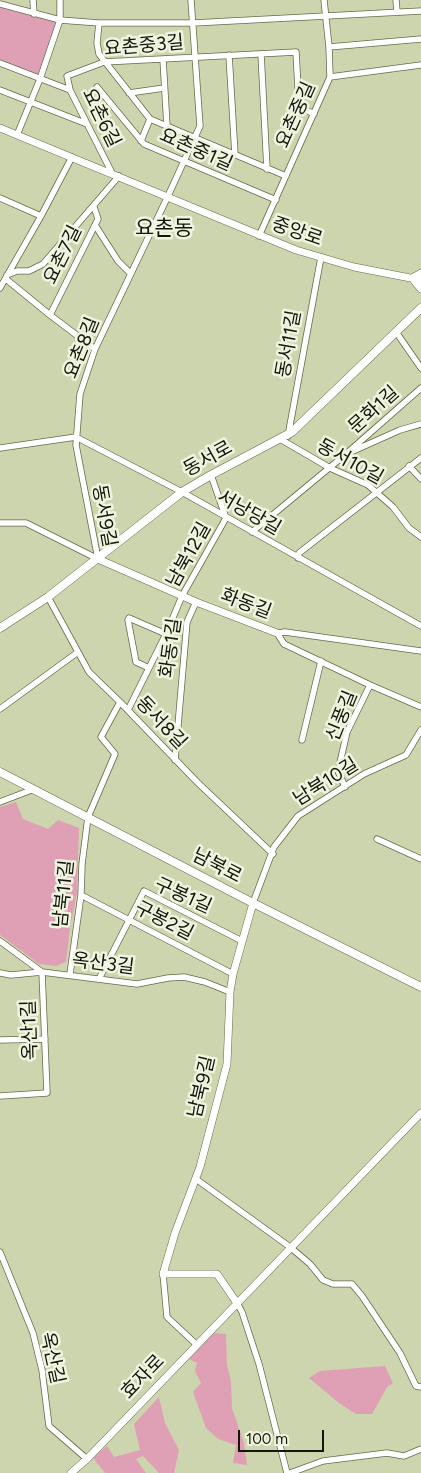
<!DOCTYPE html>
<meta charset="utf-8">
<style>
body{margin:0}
#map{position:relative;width:421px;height:1473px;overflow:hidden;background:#cdd5ae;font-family:Figtree,sans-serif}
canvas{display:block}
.scale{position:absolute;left:238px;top:1430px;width:86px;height:22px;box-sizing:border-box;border:2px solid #131608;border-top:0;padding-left:6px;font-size:15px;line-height:18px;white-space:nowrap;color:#131608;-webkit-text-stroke:4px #eff4e0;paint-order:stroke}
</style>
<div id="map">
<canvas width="421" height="1473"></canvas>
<div class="scale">100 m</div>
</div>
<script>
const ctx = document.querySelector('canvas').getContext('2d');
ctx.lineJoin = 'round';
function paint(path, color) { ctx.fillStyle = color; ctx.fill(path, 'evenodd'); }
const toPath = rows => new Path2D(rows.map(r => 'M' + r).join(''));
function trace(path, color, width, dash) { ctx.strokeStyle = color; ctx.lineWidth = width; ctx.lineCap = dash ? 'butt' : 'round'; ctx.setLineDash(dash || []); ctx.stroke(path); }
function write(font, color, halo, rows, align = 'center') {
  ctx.font = font + ' Figtree,"Noto Sans KR",sans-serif'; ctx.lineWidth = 5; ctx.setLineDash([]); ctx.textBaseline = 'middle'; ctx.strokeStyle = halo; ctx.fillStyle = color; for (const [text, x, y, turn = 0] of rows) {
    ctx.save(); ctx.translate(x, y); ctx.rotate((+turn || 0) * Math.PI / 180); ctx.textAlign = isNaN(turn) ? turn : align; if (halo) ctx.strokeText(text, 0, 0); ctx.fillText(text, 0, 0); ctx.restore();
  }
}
paint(toPath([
 [0,7,58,22,38,76,0,61],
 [16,802,23,819,48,829,58,820,79,828,77,892,70,928,66,962,56,966,39,964,0,935,0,807],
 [214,1333,226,1334,227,1365,231,1381,232,1408,244,1443,247,1465,233,1463,236,1445,218,1439,206,1428,193,1392,201,1383,195,1371,197,1363,189,1359],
 [385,1366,393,1383,387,1387,372,1414,356,1414,339,1403,309,1378,320,1371],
 [159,1397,165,1423,179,1450,174,1473,159,1473,143,1456,136,1459,146,1473,105,1473,93,1458,107,1446,114,1457,140,1450,134,1424]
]), '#dfa0b5');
const minor = toPath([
 [33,0,34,14],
 [396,0,397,12],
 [0,4,60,20,99,23,193,23,421,11],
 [99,23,97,43,99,54,150,119,286,176],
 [329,47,421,39],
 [261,54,267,169],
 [229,55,235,155],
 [163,59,167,126],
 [0,63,70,90],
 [330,77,421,65],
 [97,87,144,144,276,200],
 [0,90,87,124],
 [129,93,164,88],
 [17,135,40,79,60,20,60,0],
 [141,141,150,119],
 [112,173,70,90,67,76,104,62,296,52,299,106,314,114],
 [0,198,41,216],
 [95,225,118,261,130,273],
 [259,236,330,77,329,47,324,0],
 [7,275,17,271,29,271,43,264,119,176],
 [6,279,50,315,95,349],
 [0,288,41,216,72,157],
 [50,315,98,219,94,207],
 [396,332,421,368],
 [288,436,321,257],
 [280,439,330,468,368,485,393,507,409,528,421,537],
 [0,448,76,437,182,492,421,626],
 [353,451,400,430,421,424],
 [409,466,421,479],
 [0,523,26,523,98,559],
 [252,532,346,454,421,388],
 [298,558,299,553,421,458],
 [98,559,76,445,80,394,95,349,168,196,200,126,191,0],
 [48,597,89,672,120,702,197,782,273,854],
 [421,651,285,632,277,633,284,644,370,685,421,707],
 [149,668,136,662,128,620,129,618,166,634],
 [0,709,78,652],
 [128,710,166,634,182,596,226,518,211,475],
 [302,740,321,661],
 [175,760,187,622,196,602],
 [345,787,338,771,347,732,370,685],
 [0,802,34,789],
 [377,839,421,859],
 [81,895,233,974],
 [253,903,274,847,298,816,364,774,406,755,421,730],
 [0,941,42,972,47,1093,0,1096],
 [0,973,11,975,42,972,137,984,168,978,184,977,205,982,230,992],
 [70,974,81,895,82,864,88,817,115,754,101,737,120,702],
 [99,979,144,891,242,941],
 [0,1040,45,1039],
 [196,1179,290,1247,310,1264,323,1280,333,1284,352,1284,362,1296,400,1353,416,1386,421,1387],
 [0,1252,33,1333,42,1370,49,1426,87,1459],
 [163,1274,167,1317,197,1345],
 [237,1303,242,1312,259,1364,287,1473],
 [290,1473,323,1461,387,1453,404,1456,421,1449]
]);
const tertiary = toPath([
 [0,128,296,250,354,267,421,280],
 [421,273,412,278,421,289],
 [98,559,196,602,277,633],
 [237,1303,217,1274,163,1274,175,1233,200,1167,227,1064,230,992,233,974,253,903],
 [71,1473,87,1459,421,1113]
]);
const secondary = toPath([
 [0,628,48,597,182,492,211,475,292,432,421,308],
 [0,772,253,903,421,987]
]);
trace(minor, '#646b47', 7);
trace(tertiary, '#646b47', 8);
trace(secondary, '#646b47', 9);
trace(minor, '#fff', 5.5);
trace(tertiary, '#fff', 7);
trace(secondary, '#fff', 8);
write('19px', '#131608', '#eff4e0', [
 ["요촌중3길",144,46,-5],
 ["요촌중길",296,115,-66],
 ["요촌6길",101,118,64],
 ["요촌중1길",196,150,24],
 ["중앙로",297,232,19],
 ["요촌7길",63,255,-64],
 ["동서11길",289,344,-80],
 ["요촌8길",82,348,-68],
 ["문화1길",374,410,-42],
 ["동서로",208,459,-29],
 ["동서10길",350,462,29],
 ["서낭당길",249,513,30],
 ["동서9길",104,516,80],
 ["남북12길",189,555,-61],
 ["화동길",246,604,21],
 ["화동1길",171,648,-82],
 ["신풍길",342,716,-68],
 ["동서8길",161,723,47],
 ["남북10길",326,782,-32],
 ["남북로",217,866,27],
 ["남북11길",64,894,-84],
 ["구봉1길",183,896,24],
 ["구봉2길",164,921,27],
 ["옥산3길",103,964,7],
 ["옥산1길",30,1030,-92],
 ["남북9길",202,1087,-77],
 ["옥산길",52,1358,78],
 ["효자로",143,1377,-46]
]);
write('21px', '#131608', '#eff4e0', [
 ["요촌동",164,229]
]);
</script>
